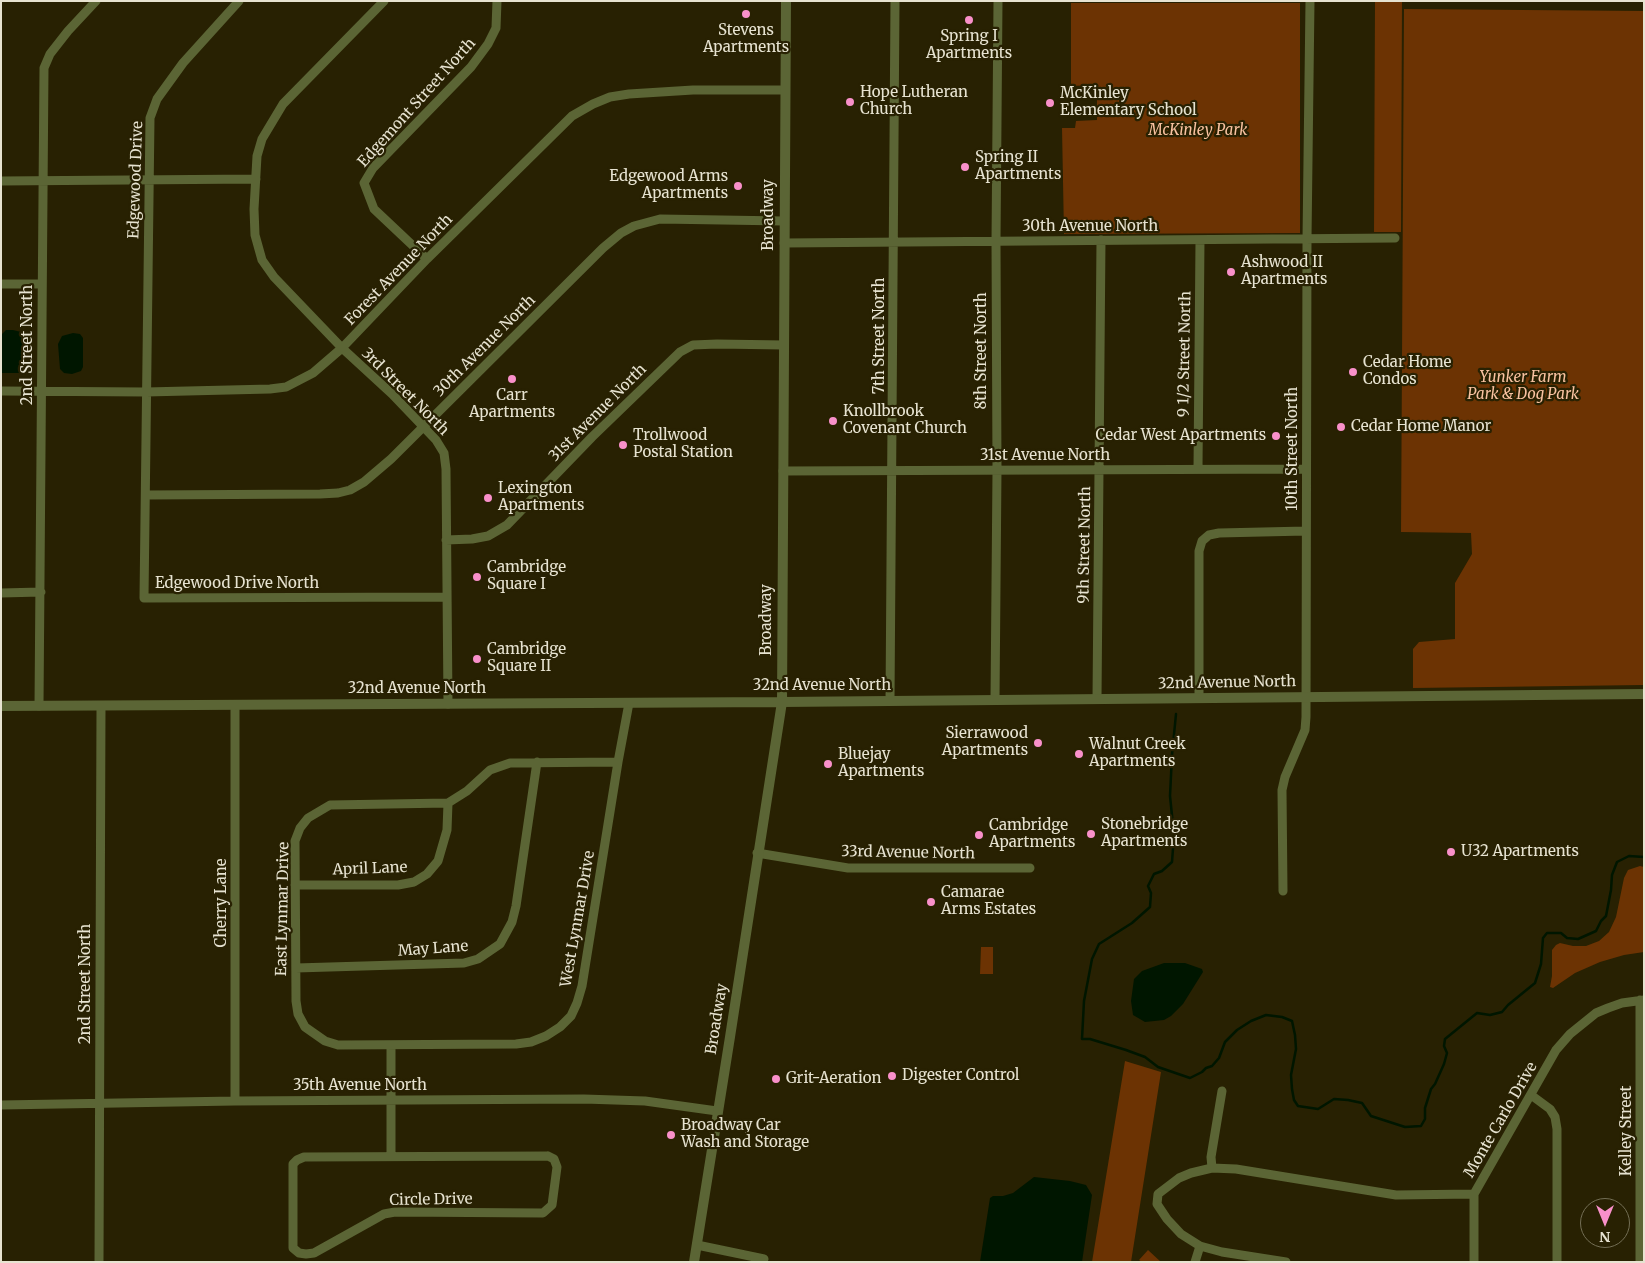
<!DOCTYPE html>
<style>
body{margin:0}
#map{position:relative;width:1645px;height:1263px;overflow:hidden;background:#282102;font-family:Merriweather,serif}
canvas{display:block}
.frame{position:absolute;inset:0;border:2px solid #e7e3d1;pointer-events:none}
.north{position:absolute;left:1580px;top:1198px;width:50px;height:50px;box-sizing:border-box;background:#282102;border:1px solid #746f55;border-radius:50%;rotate:180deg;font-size:14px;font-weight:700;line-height:20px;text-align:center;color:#e7e3d1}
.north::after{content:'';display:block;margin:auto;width:18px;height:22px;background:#f990ca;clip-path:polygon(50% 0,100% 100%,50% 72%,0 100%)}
</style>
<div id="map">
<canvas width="1645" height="1263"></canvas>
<div class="frame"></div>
<div class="north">N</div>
</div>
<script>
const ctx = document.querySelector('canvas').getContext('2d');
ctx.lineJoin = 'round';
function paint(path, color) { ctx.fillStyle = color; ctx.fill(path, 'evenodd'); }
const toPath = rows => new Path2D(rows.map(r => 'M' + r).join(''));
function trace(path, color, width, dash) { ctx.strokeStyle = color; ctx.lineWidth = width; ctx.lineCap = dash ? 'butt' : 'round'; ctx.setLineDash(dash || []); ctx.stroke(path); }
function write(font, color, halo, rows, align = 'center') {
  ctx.font = font + ' Merriweather,serif'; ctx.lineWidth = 4.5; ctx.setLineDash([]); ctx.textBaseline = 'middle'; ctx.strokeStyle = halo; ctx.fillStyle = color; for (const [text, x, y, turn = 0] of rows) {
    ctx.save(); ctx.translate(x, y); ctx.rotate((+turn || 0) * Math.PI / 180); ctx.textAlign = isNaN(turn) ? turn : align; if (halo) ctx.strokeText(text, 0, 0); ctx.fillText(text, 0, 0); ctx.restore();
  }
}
paint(toPath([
 [1375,1,1402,1,1401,232,1374,232],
 [1071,3,1300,3,1300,233,1064,234,1062,128,1075,128,1076,121,1097,120,1097,85,1071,86],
 [1404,9,1644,11,1644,685,1413,688,1413,649,1419,642,1455,639,1455,583,1472,554,1471,533,1401,532],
 [1640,866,1644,867,1644,952,1624,955,1600,962,1575,973,1553,988,1550,987,1552,976,1552,950,1556,945,1560,943,1573,946,1586,946,1599,941,1609,932,1616,917,1624,878,1628,870],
 [981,947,993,947,993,974,980,974],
 [1125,1061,1161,1072,1131,1262,1092,1262],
 [1148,1250,1161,1262,1142,1262,1139,1260]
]), '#6c3303');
paint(toPath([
 [6,330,13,330,21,332,25,335,26,363,23,373,1,373,1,335],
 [73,333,80,334,83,338,83,367,81,371,72,374,64,373,60,369,58,344,62,336],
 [1164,963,1185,963,1202,969,1203,972,1183,1004,1171,1016,1164,1020,1145,1022,1133,1015,1131,1001,1134,979,1142,971],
 [1034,1177,1070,1181,1086,1185,1092,1195,1082,1262,980,1262,990,1198,993,1196,1003,1196,1013,1193]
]), '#001600');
trace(toPath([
 [1176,714,1172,755,1170,796,1174,835,1172,862,1162,871,1154,874,1148,886,1151,893,1150,907,1132,923,1099,944,1092,959,1084,1001,1082,1039,1090,1039,1126,1050,1145,1057,1158,1067,1190,1078,1202,1072,1206,1068,1212,1066,1219,1058,1225,1042,1237,1030,1251,1021,1266,1015,1282,1017,1292,1021,1295,1035,1296,1049,1291,1075,1292,1089,1294,1100,1298,1106,1318,1109,1334,1099,1348,1100,1362,1103,1371,1116,1405,1127,1421,1126,1425,1119,1425,1108,1431,1089,1435,1084,1444,1064,1447,1053,1444,1046,1445,1039,1477,1013,1490,1015,1502,1012,1508,1005,1535,983,1541,964,1543,938,1547,933,1561,933,1567,938,1578,939,1596,931,1601,921,1606,916,1611,890,1612,875,1617,862,1629,856,1644,857]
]), '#001600', 2.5);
trace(toPath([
 [239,1,183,63,157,99,150,118,144,598,447,597],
 [384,1,283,104,262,139,257,156,254,209,255,235,262,260,274,277,342,348,392,394,436,440,444,453,446,469,448,704],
 [1,181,256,179],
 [784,243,1395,238],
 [427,259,374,209,364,183,373,168,471,67,488,44,496,28,497,1],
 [1,284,42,284],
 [1,391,146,392,270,389,286,387,313,373,342,348,427,259,572,116,593,104,610,97,629,94,693,90,785,90],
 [1198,468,1200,240],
 [783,471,1306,469],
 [146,495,320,494,338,493,350,490,364,482,391,459,603,248,621,233,634,226,660,219,784,221],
 [446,540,472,539,488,536,507,525,592,437,680,352,693,345,717,344,784,345],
 [1,593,41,592],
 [1199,698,1199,551,1202,541,1209,535,1219,533,1306,531],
 [1097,699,1101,240],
 [995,700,997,470,996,241,998,1],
 [890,701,895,1],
 [39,706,44,68,50,54,68,31,96,1],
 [618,762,510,763,490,770,467,791,448,803,330,805,308,818,300,828,295,841,296,1001,298,1014,305,1027,325,1041,338,1045,516,1044,531,1042,546,1036,560,1027,571,1016,577,1003,582,986,618,762,629,703],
 [757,853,848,868,1030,868],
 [295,885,398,885,414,882,427,874,438,861,447,830,448,803],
 [1283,891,1282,790,1285,777,1305,730,1306,717,1307,239,1310,1],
 [296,968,464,963,478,959,500,944,512,922,516,906,537,762],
 [1531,1095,1550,1109,1555,1117,1557,1129,1557,1262],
 [235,1101,235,705],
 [1,1105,235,1101,584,1099,645,1101,717,1111],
 [391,1156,391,1045],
 [548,1156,554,1159,557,1167,552,1205,543,1213,395,1212,384,1214,314,1253,306,1254,299,1253,293,1248,293,1164,297,1160,304,1157,548,1156],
 [1212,1168,1211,1157,1222,1091],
 [697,1245,764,1259],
 [99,1262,101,707],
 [1195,1262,1200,1246],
 [1286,1262,1222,1252,1200,1246,1181,1234,1167,1219,1157,1204,1158,1194,1179,1178,1191,1173,1212,1168,1236,1169,1396,1195,1474,1194,1556,1050,1570,1034,1596,1013,1608,1008,1622,1003,1644,1000],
 [1474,1262,1474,1194],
 [1640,1262,1640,1000]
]), '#5b6535', 9);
trace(toPath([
 [1,706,782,702,1644,694],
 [694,1262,730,1037,782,702,786,1]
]), '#5b6535', 10);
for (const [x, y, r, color] of [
 [746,14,5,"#f990ca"],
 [969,20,5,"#f990ca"],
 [850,102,5,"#f990ca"],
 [1050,103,5,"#f990ca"],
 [965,167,5,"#f990ca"],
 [738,186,5,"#f990ca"],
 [1231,272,5,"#f990ca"],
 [1353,372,5,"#f990ca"],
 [512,379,5,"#f990ca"],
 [833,421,5,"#f990ca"],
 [1341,427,5,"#f990ca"],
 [1276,436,5,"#f990ca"],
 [623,445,5,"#f990ca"],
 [488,498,5,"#f990ca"],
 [477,577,5,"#f990ca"],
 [477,659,5,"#f990ca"],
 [1038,743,5,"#f990ca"],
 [1079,754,5,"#f990ca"],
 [828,764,5,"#f990ca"],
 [1091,834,5,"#f990ca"],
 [979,835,5,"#f990ca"],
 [1451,852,5,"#f990ca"],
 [931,902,5,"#f990ca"],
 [892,1076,5,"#f990ca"],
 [776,1079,5,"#f990ca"],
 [671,1135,5,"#f990ca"]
]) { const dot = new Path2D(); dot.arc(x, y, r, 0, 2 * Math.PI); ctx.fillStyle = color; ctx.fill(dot); trace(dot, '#282102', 2); }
write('15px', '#e7e3d1', '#282102', [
 ["Stevens",746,31,"center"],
 ["Apartments",746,48,"center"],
 ["Spring I",969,37,"center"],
 ["Apartments",969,54,"center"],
 ["Hope Lutheran",860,93],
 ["Church",860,110],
 ["McKinley",1060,94],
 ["Elementary School",1060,111],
 ["Spring II",975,158],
 ["Apartments",975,175],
 ["Edgewood Arms",728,177,"right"],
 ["Apartments",728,194,"right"],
 ["Ashwood II",1241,263],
 ["Apartments",1241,280],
 ["Cedar Home",1363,363],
 ["Condos",1363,380],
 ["Carr",512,396,"center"],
 ["Apartments",512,413,"center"],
 ["Knollbrook",843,412],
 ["Covenant Church",843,429],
 ["Cedar Home Manor",1351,427],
 ["Trollwood",633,436],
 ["Postal Station",633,453],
 ["Cedar West Apartments",1266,436,"right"],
 ["Lexington",498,489],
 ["Apartments",498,506],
 ["Cambridge",487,568],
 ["Square I",487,585],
 ["Cambridge",487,650],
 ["Square II",487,667],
 ["Sierrawood",1028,734,"right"],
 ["Apartments",1028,751,"right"],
 ["Walnut Creek",1089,745],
 ["Apartments",1089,762],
 ["Bluejay",838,755],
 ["Apartments",838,772],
 ["Stonebridge",1101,825],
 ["Apartments",1101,842],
 ["Cambridge",989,826],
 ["Apartments",989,843],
 ["U32 Apartments",1461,852],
 ["Camarae",941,893],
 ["Arms Estates",941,910],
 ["Digester Control",902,1076],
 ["Grit-Aeration",786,1079],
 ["Broadway Car",681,1126],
 ["Wash and Storage",681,1143]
], 'left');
write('15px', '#e7e3d1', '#282102', [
 ["Edgemont Street North",417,103,-48],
 ["Edgewood Drive",136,180,-88],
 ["Broadway",769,215,-90],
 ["30th Avenue North",1090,227],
 ["Forest Avenue North",399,270,-46],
 ["7th Street North",880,336,-90],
 ["2nd Street North",28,345,-90],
 ["30th Avenue North",485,346,-45],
 ["8th Street North",982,351,-90],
 ["9 1/2 Street North",1185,354,-89],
 ["3rd Street North",405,392,45],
 ["31st Avenue North",598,413,-45],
 ["10th Street North",1293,449,-90],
 ["31st Avenue North",1045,456],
 ["9th Street North",1085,545,-89],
 ["Edgewood Drive North",237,584],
 ["Broadway",767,620,-90],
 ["32nd Avenue North",1227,683,-1],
 ["32nd Avenue North",822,686],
 ["32nd Avenue North",417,689],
 ["33rd Avenue North",908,853,1],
 ["April Lane",370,869,-2],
 ["Cherry Lane",222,903,-90],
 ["East Lynmar Drive",283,909,-89],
 ["West Lynmar Drive",578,919,-80],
 ["May Lane",433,949,-4],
 ["2nd Street North",86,984,-90],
 ["Broadway",717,1019,-81],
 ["35th Avenue North",360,1086],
 ["Monte Carlo Drive",1501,1120,-60],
 ["Kelley Street",1627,1131,-90],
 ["Circle Drive",431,1200,-1]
]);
write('italic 15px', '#f9c2a0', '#282102', [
 ["McKinley Park",1198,131],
 ["Yunker Farm",1523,378],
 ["Park & Dog Park",1523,395]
]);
</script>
